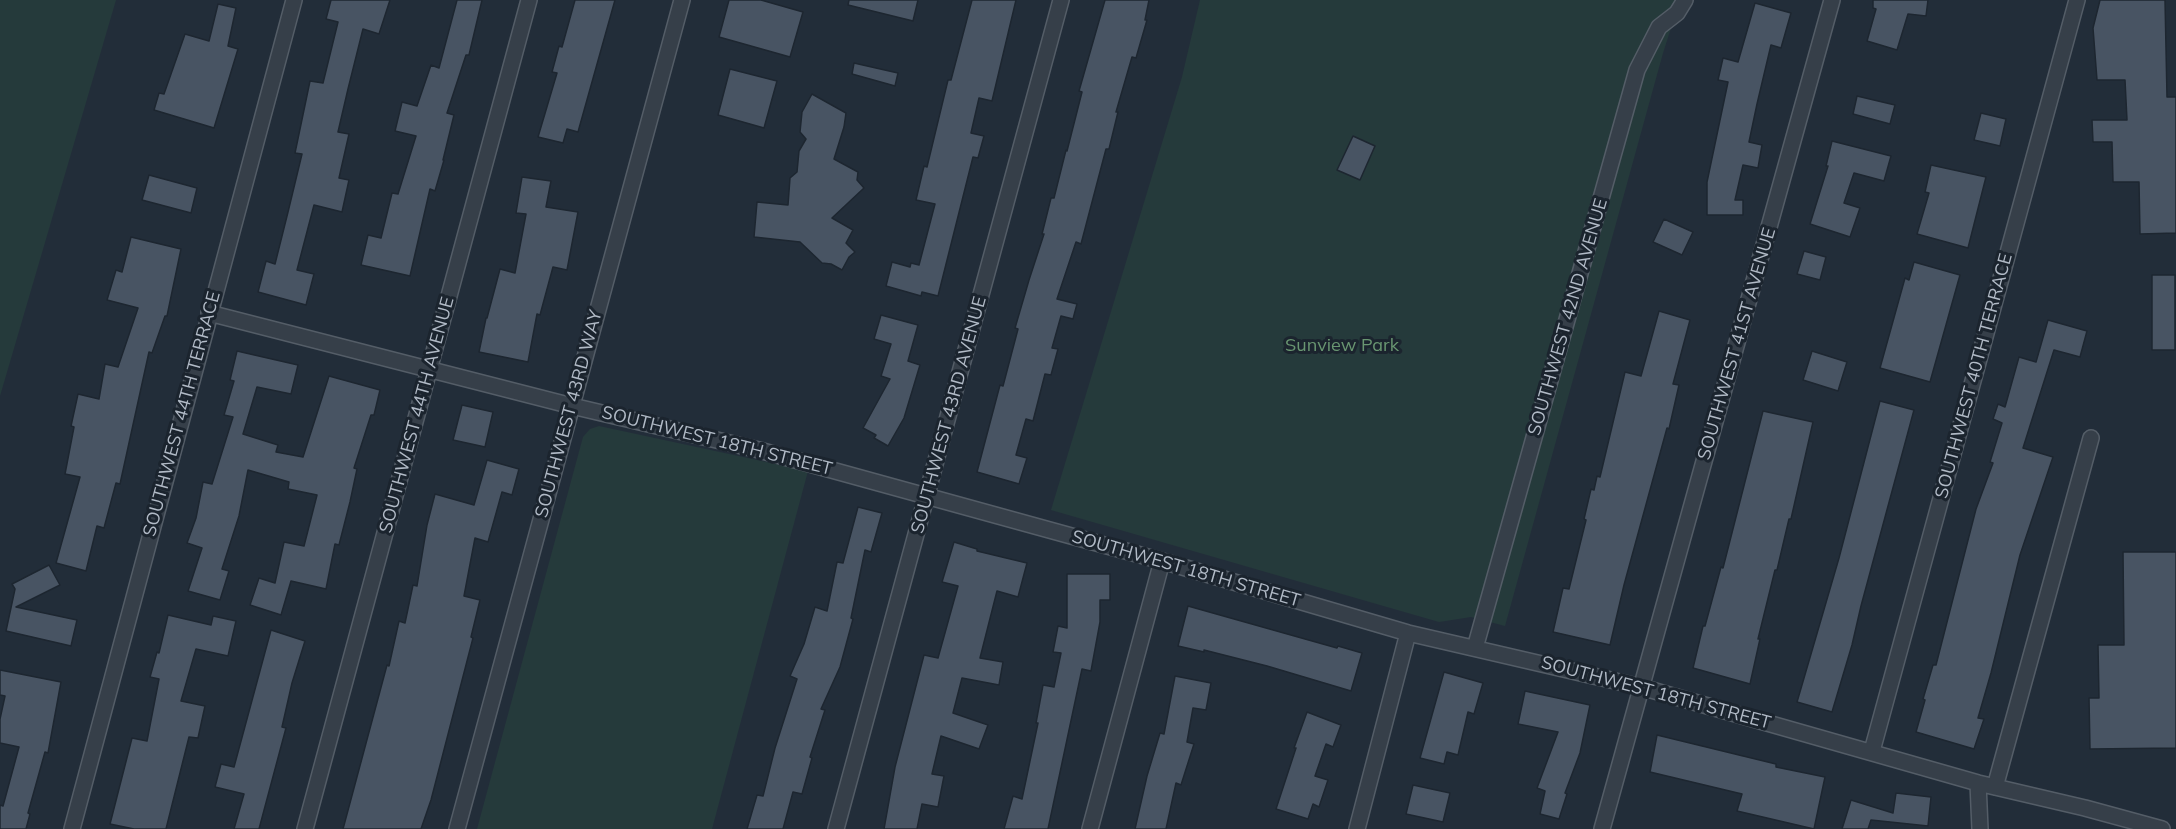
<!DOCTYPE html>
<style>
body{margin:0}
canvas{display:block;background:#222d39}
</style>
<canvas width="2176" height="829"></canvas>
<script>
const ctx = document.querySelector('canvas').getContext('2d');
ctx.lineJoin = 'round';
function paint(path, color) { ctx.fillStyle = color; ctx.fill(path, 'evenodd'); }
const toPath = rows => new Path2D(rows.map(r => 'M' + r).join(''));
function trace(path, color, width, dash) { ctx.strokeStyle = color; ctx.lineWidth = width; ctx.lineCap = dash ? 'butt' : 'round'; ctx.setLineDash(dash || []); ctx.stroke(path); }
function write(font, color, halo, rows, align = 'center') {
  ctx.font = font + ' Mulish,sans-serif'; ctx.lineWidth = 6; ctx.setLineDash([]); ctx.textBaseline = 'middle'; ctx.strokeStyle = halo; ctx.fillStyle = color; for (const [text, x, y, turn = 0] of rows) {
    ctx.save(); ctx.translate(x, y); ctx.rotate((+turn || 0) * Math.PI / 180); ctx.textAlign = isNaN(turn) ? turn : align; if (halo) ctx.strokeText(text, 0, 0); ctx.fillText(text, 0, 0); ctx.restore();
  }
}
paint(toPath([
 [0,0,116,0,0,396],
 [1200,0,1680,0,1663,53,1505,626,1471,617,1439,622,1051,510,1182,77],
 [599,426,808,471,712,829,477,829,583,437,590,429]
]), '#253a3b');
const building = toPath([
 [331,0,390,0,379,34,363,29,348,89,338,132,349,134,339,178,349,180,342,212,314,205,297,270,314,274,306,305,258,292,266,261,275,264,288,212,302,154,295,153,310,81,323,83,338,22,326,19,331,0],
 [457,0,482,0,469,55,466,55,447,113,454,115,443,160,444,160,435,191,430,189,410,276,361,265,368,235,381,238,392,193,398,194,416,136,395,131,402,102,417,106,431,65,439,68,457,0],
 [575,0,615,0,578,132,567,129,563,143,538,137,557,73,552,72,559,46,562,47,575,0],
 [729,0,761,0,803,12,790,57,719,37,729,0],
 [849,0,918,0,913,21,848,5,849,0],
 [972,0,1016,0,992,101,979,98,971,133,984,136,978,158,973,157,938,296,922,292,921,296,886,286,892,262,910,267,911,263,919,265,935,204,916,200,924,166,927,167,948,80,951,80,972,0],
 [1105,0,1149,0,1145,20,1147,20,1136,58,1132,57,1116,112,1118,112,1109,149,1106,149,1081,244,1076,242,1057,299,1077,304,1073,319,1061,316,1052,348,1058,349,1051,375,1045,374,1033,421,1026,419,1016,455,1027,458,1019,484,977,472,1000,385,1003,386,1018,329,1015,328,1029,280,1044,234,1042,234,1051,198,1054,198,1066,150,1067,151,1082,92,1079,91,1105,0],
 [1873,0,1928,0,1926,16,1908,14,1897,50,1867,41,1876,9,1873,8,1873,0],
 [2100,0,2165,0,2167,97,2176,97,2176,233,2140,234,2139,182,2113,182,2112,142,2093,142,2092,120,2127,120,2125,80,2097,80,2093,28,2100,0],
 [1755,3,1791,13,1781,48,1771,45,1757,104,1749,142,1762,145,1758,168,1743,165,1735,200,1743,200,1743,215,1707,215,1707,182,1728,82,1718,80,1723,58,1738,62,1755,3],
 [218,4,236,8,228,46,238,49,214,128,154,110,159,93,164,94,185,34,209,41,218,4],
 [854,63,898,73,895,86,852,74,854,63],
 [730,69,777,81,764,128,718,115,730,69],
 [812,94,846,113,844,127,834,159,858,172,857,180,864,188,832,218,853,230,846,243,855,252,849,257,842,270,831,264,822,263,800,242,754,237,757,202,788,205,790,178,797,172,799,151,806,139,800,132,802,112,812,94],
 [1857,96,1895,105,1890,124,1853,114,1857,96],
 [1981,113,2006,119,2000,146,1974,140,1981,113],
 [1353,136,1375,146,1360,180,1337,170,1353,136],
 [1832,141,1891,156,1884,181,1854,173,1844,203,1860,208,1850,237,1810,224,1828,166,1826,166,1832,141],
 [1931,165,1986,177,1968,248,1917,234,1929,193,1925,192,1931,165],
 [149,175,197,188,191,213,142,200,149,175],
 [522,177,551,181,546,207,578,212,567,270,553,267,540,315,537,314,528,362,479,352,486,318,487,318,500,269,515,273,526,214,516,213,522,177],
 [1664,219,1693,232,1682,255,1653,242,1664,219],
 [131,237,181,249,167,316,165,316,152,353,149,352,120,484,116,483,104,528,97,526,86,571,56,563,80,477,65,474,74,427,71,426,78,394,99,399,105,364,118,367,138,308,107,300,116,270,122,272,131,237],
 [1804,251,1826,257,1820,280,1797,274,1804,251],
 [1914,262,1960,275,1930,382,1880,368,1905,278,1909,280,1914,262],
 [2152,275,2175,275,2175,350,2152,350,2152,275],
 [1659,311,1690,320,1673,384,1679,385,1669,429,1667,428,1624,585,1610,645,1553,632,1563,588,1569,589,1586,520,1584,519,1591,489,1594,490,1597,476,1600,477,1625,372,1641,376,1659,311],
 [881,315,918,325,908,361,920,365,904,418,888,446,874,438,876,435,863,428,890,379,881,376,891,344,874,339,881,315],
 [2048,320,2087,331,2080,357,2054,350,2023,448,2053,457,2020,555,1991,673,1978,718,1984,719,1974,749,1916,732,1925,700,1923,699,1933,665,1936,665,1976,509,1993,463,1990,462,2002,423,1993,419,1998,404,2005,407,2019,357,2036,362,2048,320],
 [237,351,298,365,291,394,257,387,243,434,278,445,276,452,303,457,329,376,380,390,374,415,371,415,354,468,357,469,350,502,339,545,335,544,326,589,291,581,281,615,250,605,259,578,275,583,284,542,304,546,317,495,288,489,289,482,248,470,239,516,222,569,229,571,220,600,188,591,202,548,187,543,196,518,203,482,212,484,233,417,224,415,234,381,230,380,237,351],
 [1812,351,1847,362,1838,391,1803,380,1812,351],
 [1880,401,1914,410,1861,606,1852,645,1832,712,1797,702,1839,558,1880,401],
 [462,405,493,412,485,447,453,440,462,405],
 [1763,411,1813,422,1791,519,1789,519,1777,570,1775,570,1758,639,1760,639,1750,684,1693,668,1703,626,1705,626,1721,567,1723,568,1763,411],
 [487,460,519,469,512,495,502,492,488,542,475,538,464,596,480,600,471,637,473,638,431,800,421,829,343,829,387,665,389,666,399,621,405,623,413,585,417,586,427,525,435,494,474,505,487,460],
 [858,507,882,513,871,552,865,550,851,618,853,619,840,667,821,709,825,710,810,757,812,758,802,794,793,792,783,829,747,829,757,795,763,796,775,748,797,679,790,676,804,644,815,607,827,611,837,562,843,563,858,507],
 [954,542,977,549,977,551,1027,563,1018,597,997,591,980,658,1003,662,999,685,962,678,953,713,988,725,979,749,941,736,932,774,944,776,938,807,922,804,917,829,884,829,895,767,924,655,938,658,958,586,942,582,954,542],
 [2123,552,2176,552,2176,748,2090,749,2089,698,2099,698,2098,645,2124,645,2123,552],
 [49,565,60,585,16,607,77,620,71,646,6,631,15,589,12,584,49,565],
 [1067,574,1110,574,1110,600,1100,600,1100,622,1091,671,1082,669,1048,829,1004,829,1013,796,1022,799,1038,723,1036,723,1043,685,1054,687,1061,653,1053,652,1058,626,1067,628,1067,574],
 [1188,606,1337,648,1338,646,1362,653,1351,691,1267,666,1204,650,1204,652,1178,646,1188,606],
 [168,615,211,625,213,616,236,621,228,656,196,649,181,701,205,706,198,738,189,737,166,829,134,829,110,824,132,738,147,741,159,679,150,677,157,652,159,653,168,615],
 [271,630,305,641,292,683,282,727,286,728,259,829,234,829,244,794,215,787,221,764,234,767,271,630],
 [0,670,61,682,48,753,45,752,28,813,30,814,26,829,0,829,0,805,3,806,19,747,0,743,0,719,5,696,0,695,0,670],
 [1444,672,1483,683,1474,714,1468,712,1458,755,1447,752,1444,764,1420,758,1444,672],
 [1175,676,1211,683,1206,710,1193,708,1187,742,1194,744,1181,785,1176,783,1166,829,1135,829,1147,776,1160,733,1164,734,1175,676],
 [1525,691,1590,705,1580,753,1565,793,1567,794,1559,819,1540,814,1545,791,1537,788,1558,732,1518,724,1525,691],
 [1307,712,1341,725,1333,747,1326,744,1315,776,1328,780,1319,807,1313,804,1308,819,1276,809,1296,748,1294,748,1307,712],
 [1657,735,1776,764,1776,767,1825,777,1814,829,1737,811,1742,794,1650,772,1657,735],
 [1413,785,1450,793,1443,822,1406,814,1413,785],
 [1896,793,1931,797,1928,826,1871,820,1868,829,1842,829,1851,800,1893,813,1896,793]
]);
paint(building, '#485463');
trace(building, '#1d2630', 1.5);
const street = toPath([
 [209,313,572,406,759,450,1162,561,1408,633,1641,687,1978,783,2085,808,2162,829],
 [1475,648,1637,70,1659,27,1677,13,1685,0],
 [1872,751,2077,0],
 [1978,783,1980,829],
 [1995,787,2091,438],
 [72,829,294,0],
 [305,829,529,0],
 [457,829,682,0],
 [836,829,1061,0],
 [1090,829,1162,561],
 [1357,829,1408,633],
 [1602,829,1832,0]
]);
trace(street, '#545d67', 18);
trace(street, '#363f49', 15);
write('18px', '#b1bac6', '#1b242e', [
 ["SOUTHWEST 42ND AVENUE",1568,317,-74],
 ["SOUTHWEST 41ST AVENUE",1737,344,-74],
 ["SOUTHWEST 40TH TERRACE",1974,376,-75],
 ["SOUTHWEST 44TH TERRACE",182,414,-75],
 ["SOUTHWEST 43RD WAY",569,414,-75],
 ["SOUTHWEST 44TH AVENUE",417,415,-75],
 ["SOUTHWEST 43RD AVENUE",949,415,-75],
 ["SOUTHWEST 18TH STREET",717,441,14],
 ["SOUTHWEST 18TH STREET",1186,569,16],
 ["SOUTHWEST 18TH STREET",1656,693,15]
]);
write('18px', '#699671', '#1b242e', [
 ["Sunview Park",1342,346]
]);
</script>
